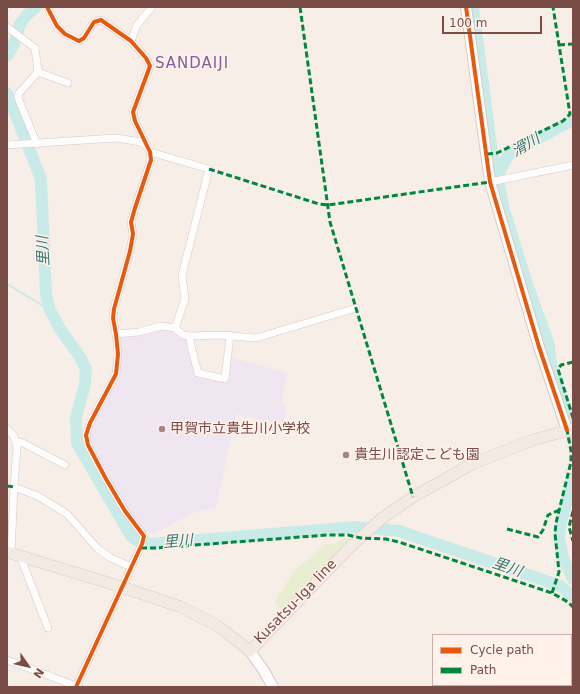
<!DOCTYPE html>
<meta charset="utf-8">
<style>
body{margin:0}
#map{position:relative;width:580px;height:694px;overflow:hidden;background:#f8eee8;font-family:"DejaVu Sans",sans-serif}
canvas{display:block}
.frame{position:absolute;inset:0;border:8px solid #794c46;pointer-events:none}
.legend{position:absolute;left:432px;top:634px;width:140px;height:52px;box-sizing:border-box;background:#fff2eb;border:1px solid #c9b0a9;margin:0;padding:5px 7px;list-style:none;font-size:12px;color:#794c46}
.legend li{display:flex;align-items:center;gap:8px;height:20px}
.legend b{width:20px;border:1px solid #c9b0a9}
.north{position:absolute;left:8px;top:646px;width:40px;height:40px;-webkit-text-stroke:3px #fff2eb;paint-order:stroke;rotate:124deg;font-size:11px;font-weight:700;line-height:16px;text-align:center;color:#794c46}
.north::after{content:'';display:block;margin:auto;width:14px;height:18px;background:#794c46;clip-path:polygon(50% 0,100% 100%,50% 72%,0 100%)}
.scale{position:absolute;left:442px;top:16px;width:100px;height:18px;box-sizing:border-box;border:2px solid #794c46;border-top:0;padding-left:5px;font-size:12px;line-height:14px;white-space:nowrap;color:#794c46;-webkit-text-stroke:3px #fff2eb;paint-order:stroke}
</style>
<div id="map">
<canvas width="580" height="694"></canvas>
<div class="frame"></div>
<ul class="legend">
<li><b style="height:5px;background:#e8590c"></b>Cycle path</li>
<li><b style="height:5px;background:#00873e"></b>Path</li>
</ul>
<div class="north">N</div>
<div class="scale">100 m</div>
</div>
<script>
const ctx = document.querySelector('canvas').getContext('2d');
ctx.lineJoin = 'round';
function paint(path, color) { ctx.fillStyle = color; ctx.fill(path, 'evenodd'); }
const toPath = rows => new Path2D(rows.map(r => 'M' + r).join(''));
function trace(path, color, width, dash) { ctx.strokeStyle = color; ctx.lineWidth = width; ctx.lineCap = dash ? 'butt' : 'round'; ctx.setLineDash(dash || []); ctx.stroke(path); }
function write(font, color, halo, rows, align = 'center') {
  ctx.font = font + ' "DejaVu Sans","Noto Sans JP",sans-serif'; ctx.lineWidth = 3; ctx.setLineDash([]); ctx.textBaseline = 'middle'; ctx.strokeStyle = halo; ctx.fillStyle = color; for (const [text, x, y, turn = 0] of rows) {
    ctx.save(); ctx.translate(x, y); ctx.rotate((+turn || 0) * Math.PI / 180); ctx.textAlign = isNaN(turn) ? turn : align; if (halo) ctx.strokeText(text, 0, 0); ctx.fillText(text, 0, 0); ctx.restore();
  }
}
paint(toPath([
 [161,329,174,332,187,339,195,369,193,375,228,381,230,357,288,373,281,403,287,407,283,425,236,414,216,508,195,512,154,534,144,532,128,510,90,444,90,438,93,423,119,375,121,338]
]), '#f0e6f2');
paint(toPath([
 [345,538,351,538,282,609,276,605,275,601,294,571,326,544,335,544]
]), '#e9edd1');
trace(toPath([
 [7,284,50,310]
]), '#c9ebe7', 2);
trace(toPath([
 [473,7,492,153,497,175],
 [7,56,14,44,20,24,26,16,36,7],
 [7,93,41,179,46,295,50,310,60,329,80,357,86,369,85,384,76,417,77,443,131,536,136,540,151,544,356,527,399,531,549,582,560,586,573,596],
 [573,120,509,154,497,175,504,210,527,284,549,345,551,364,570,425,573,439],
 [573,477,561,523,559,537,563,558,573,579]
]), '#c9ebe7', 12);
const street = toPath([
 [47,7,57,26,65,34,79,41,84,38,94,22,101,20,131,41,146,58,150,66,133,112,135,121,150,152,151,160,135,208,131,222,133,234,130,251,114,309,113,318,116,334,118,354,116,374,90,423,86,435,88,445,106,479,125,511,144,536,142,544,76,687],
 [7,8,8,7],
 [7,27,35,48,38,72,19,93,18,98,37,144],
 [131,41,137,25,152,7],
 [38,72,68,83],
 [7,145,116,138,141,142,147,146],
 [150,152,209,169,184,267,182,276,185,299,175,328],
 [490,182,573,165],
 [116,334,139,332,161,326,175,328,183,335,190,336,219,335,256,338,356,308],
 [190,336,191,346,198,373,225,379,230,335],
 [7,429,14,436,17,447,14,487,11,553],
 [17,442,23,443,65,465],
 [14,487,38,496,67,514,98,549,111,558,131,567],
 [23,556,22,561,48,628],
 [7,660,79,687],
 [563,687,573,686]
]);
const secondary = toPath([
 [466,7,490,182,539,347,567,430],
 [250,651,264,671,273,687]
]);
const primary = toPath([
 [7,552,122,587,181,607,218,626,250,651,350,547,381,519,413,497,474,463,536,439,573,429]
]);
trace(street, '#d6c9c5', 8);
trace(secondary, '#d8cac6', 12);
trace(primary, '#dacbc8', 12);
trace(street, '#fefcfc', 7);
trace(secondary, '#fefcfc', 10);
trace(primary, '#f3eae4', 11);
trace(toPath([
 [300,7,330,222,413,497],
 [559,45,573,44],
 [487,154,497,153,563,121,570,114,553,7],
 [209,169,319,204,328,205,490,182],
 [573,362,561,365,558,369,573,418],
 [7,486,14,487],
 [573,511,569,527,573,541],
 [507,529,538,537,543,530,548,515,559,510],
 [141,548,156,548,327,535,348,535,361,538,386,539,399,542,552,593,568,602,573,607],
 [552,593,559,572,555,533,556,523,571,462,571,451,567,430]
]), '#00873e', 3, [6, 3]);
trace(toPath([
 [47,7,57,26,65,34,79,41,84,38,94,22,101,20,131,41,146,58,150,66,133,112,135,121,150,152,151,160,135,208,131,222,133,234,130,251,114,309,113,318,116,334,118,354,116,374,90,423,86,435,88,445,106,479,125,511,144,536,142,544,76,687],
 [466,7,490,182,539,347,567,430]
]), '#e8590c', 4);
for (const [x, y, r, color] of [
 [162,429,4,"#a5857f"],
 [346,455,4,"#a5857f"]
]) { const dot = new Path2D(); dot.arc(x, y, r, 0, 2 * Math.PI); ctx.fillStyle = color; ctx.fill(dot); trace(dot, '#fff2eb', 1.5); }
write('14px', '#794c46', '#fff2eb', [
 ["甲賀市立貴生川小学校",170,429],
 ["貴生川認定こども園",354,455]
], 'left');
write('14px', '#794c46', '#fff2eb', [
 ["Kusatsu-Iga line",296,602,-46]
]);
ctx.letterSpacing = '1px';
write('15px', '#7b619d', '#fff2eb', [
 ["SANDAIJI",192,64]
]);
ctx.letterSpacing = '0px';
write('italic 15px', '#357974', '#fff2eb', [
 ["滑川",526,146,-31],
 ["里川",44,251,-93],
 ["里川",178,542,-5],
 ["里川",507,568,19]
]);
</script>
